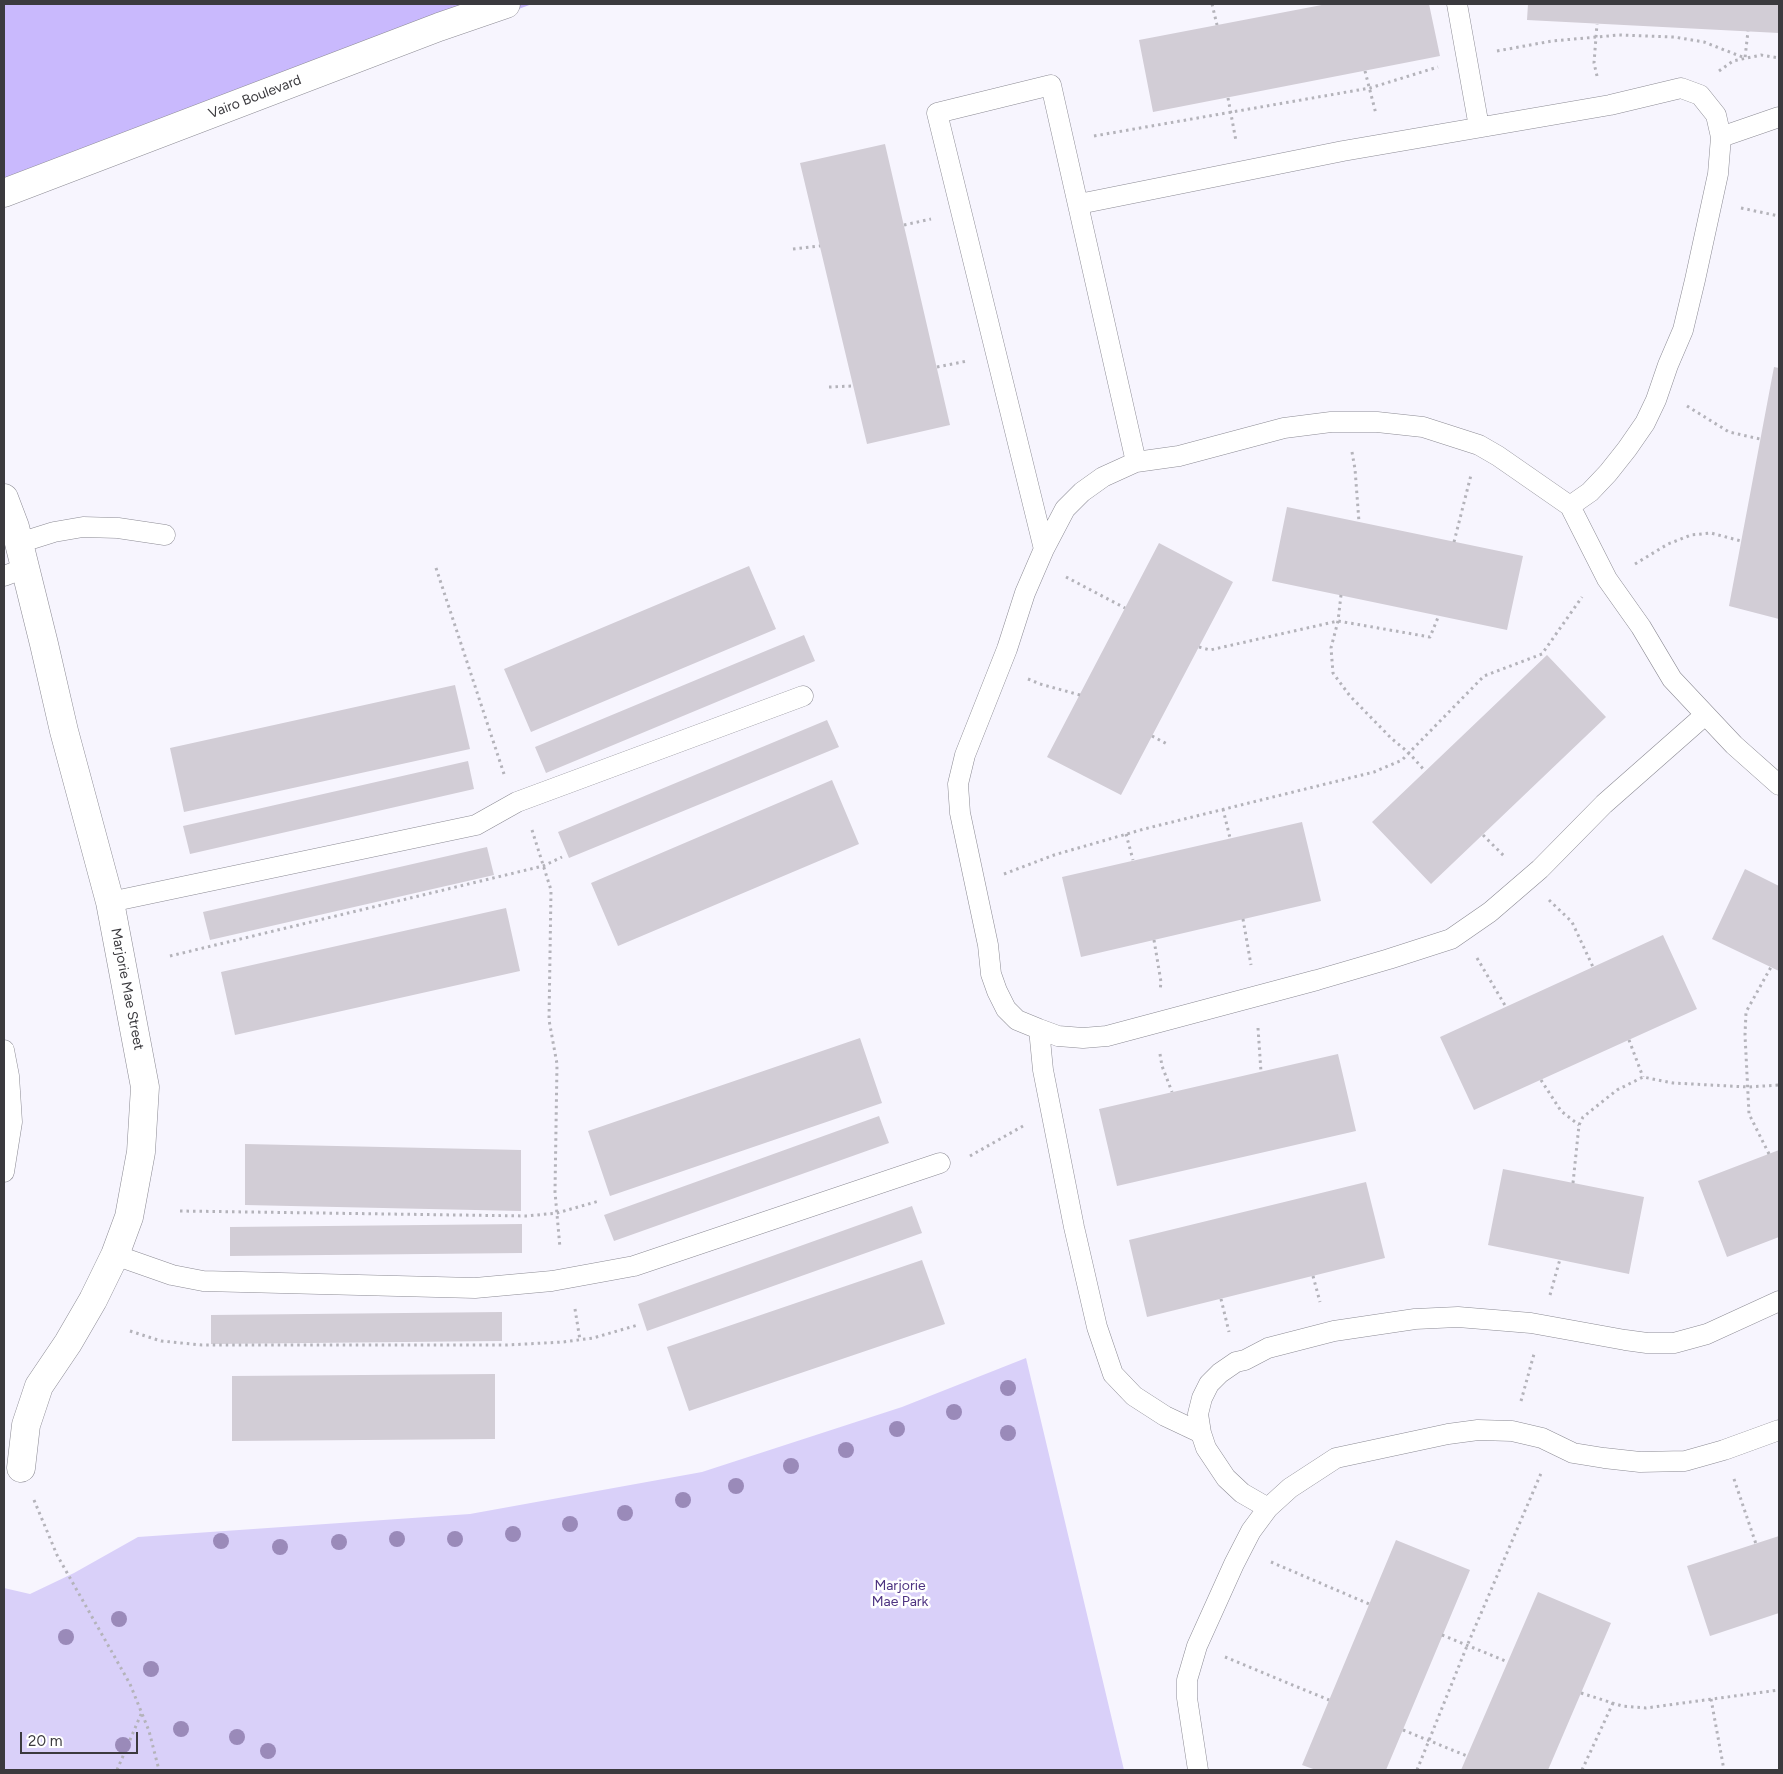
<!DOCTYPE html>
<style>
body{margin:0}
#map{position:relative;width:1783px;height:1774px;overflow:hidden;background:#f7f5fe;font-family:Figtree,sans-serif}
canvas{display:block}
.frame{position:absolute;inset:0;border:5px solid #3b3a3e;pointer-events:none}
.scale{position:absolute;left:20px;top:1732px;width:118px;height:22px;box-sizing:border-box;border:2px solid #3b3a3e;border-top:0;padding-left:6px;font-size:15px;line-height:18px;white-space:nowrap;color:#3b3a3e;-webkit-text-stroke:4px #fff;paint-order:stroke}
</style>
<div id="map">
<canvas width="1783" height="1774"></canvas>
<div class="frame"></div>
<div class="scale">20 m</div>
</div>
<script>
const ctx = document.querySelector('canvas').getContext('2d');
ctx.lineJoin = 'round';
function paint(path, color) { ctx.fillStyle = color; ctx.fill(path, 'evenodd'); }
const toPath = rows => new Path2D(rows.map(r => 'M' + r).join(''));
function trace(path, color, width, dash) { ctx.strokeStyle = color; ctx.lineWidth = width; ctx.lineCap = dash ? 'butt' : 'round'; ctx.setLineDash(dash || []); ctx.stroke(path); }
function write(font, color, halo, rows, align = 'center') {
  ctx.font = font + ' Figtree,sans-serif'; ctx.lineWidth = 5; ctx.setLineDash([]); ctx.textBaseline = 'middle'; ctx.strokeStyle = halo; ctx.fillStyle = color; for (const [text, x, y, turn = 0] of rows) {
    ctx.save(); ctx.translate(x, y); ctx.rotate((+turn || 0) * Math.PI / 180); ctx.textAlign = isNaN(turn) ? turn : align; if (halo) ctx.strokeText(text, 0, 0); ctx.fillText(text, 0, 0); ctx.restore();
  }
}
paint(toPath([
 [1026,1358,1124,1770,4,1770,4,1588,30,1594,74,1573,138,1537,470,1514,702,1472,902,1407]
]), '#d9d0f9');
paint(toPath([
 [4,4,532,4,4,200]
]), '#c9b9fd');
paint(toPath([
 [1327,4,1429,4,1440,56,1153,112,1139,40],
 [1528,4,1779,4,1779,33,1527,20],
 [885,144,950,425,867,444,800,163],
 [1774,367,1779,368,1779,619,1729,606],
 [1287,507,1523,556,1507,630,1272,581],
 [1159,543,1233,582,1121,795,1047,757],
 [749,566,776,629,531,732,504,669],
 [804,635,815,661,546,773,535,747],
 [1547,655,1606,717,1431,884,1372,822],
 [455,685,470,749,184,812,170,748],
 [827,720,839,747,569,858,558,832],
 [468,761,474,789,190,854,183,826],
 [832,780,859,844,618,946,591,883],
 [1302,822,1321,901,1081,957,1062,877],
 [487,847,494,875,210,940,203,912],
 [1745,869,1779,886,1779,971,1712,939],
 [506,908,520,971,235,1035,221,972],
 [1663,935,1697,1009,1474,1110,1440,1037],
 [860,1038,882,1103,610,1196,588,1131],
 [1338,1054,1356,1131,1117,1186,1099,1109],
 [879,1116,889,1143,614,1241,604,1215],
 [245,1144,521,1150,521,1211,245,1205],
 [1779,1150,1779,1237,1727,1257,1698,1181],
 [1503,1169,1644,1197,1629,1274,1488,1245],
 [1366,1182,1385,1258,1147,1317,1129,1240],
 [912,1206,922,1233,647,1331,638,1304],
 [522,1224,522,1253,230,1256,230,1227],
 [922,1260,945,1324,689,1411,667,1347],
 [502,1312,502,1341,211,1344,211,1315],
 [495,1374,495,1439,232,1441,232,1376],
 [1779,1536,1779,1613,1710,1636,1687,1566],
 [1396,1540,1470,1570,1386,1770,1316,1770,1302,1765],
 [1538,1592,1611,1623,1548,1770,1461,1770]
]), '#d2cdd6');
const service = toPath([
 [1457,4,1479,127],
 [1721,137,1779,117],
 [1079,204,1343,151,1610,105,1681,88,1700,95,1716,115,1721,137,1718,174,1695,280,1683,330,1668,365,1656,400,1645,423,1627,449,1608,473,1590,492,1570,506],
 [19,543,54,532,83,527,118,528,165,535],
 [1044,549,937,113,1051,85,1136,462],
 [4,576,25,568],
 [1705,715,1604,804,1540,869,1490,912,1451,939,1389,959,1317,980,1107,1036,1083,1038,1058,1036,1039,1029,1017,1020,1006,1009,997,991,991,974,988,945,960,813,958,784,965,755,1007,649,1025,593,1044,549,1065,509,1082,492,1103,477,1136,462,1179,456,1284,428,1331,422,1377,422,1423,427,1479,445,1498,456,1570,506,1607,579,1641,627,1672,679,1734,745,1779,785],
 [110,902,476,825,517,802,803,696],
 [1039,1029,1043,1070,1074,1227,1097,1327,1113,1374,1134,1396,1165,1416,1201,1433],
 [4,1050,9,1076,12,1122,4,1172],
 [115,1255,172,1275,203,1281,475,1288,552,1281,634,1266,940,1163],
 [1268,1508,1242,1493,1226,1478,1206,1448,1201,1433,1198,1414,1202,1398,1209,1384,1220,1373,1236,1362,1245,1360,1268,1348,1334,1331,1415,1319,1458,1317,1531,1323,1625,1340,1647,1343,1674,1343,1707,1334,1779,1301],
 [1198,1770,1187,1698,1187,1680,1197,1646,1234,1564,1251,1531,1268,1508,1290,1488,1336,1458,1448,1434,1478,1430,1512,1431,1542,1438,1573,1453,1604,1458,1640,1462,1685,1461,1724,1450,1779,1430]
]);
const minor = toPath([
 [4,498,15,527,44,644,64,731,110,902,145,1087,141,1152,129,1217,115,1255,93,1300,68,1343,39,1386,26,1425,21,1468]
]);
const tertiary = toPath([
 [4,193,439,27,506,4]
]);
trace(service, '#8c8b94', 21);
trace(minor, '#8c8b94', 29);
trace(tertiary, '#8c8b94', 29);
trace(toPath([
 [1212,4,1217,25],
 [1497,51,1552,41,1619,35,1674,37,1704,42,1745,58,1748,31],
 [1365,71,1376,114],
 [1719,71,1733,61,1761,55,1779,58],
 [1597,76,1594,63,1597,24],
 [1228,98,1236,141],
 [1094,136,1370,88,1438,67],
 [1741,208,1779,216],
 [904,225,931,219],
 [793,249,820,246],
 [937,367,967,361],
 [829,387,853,386],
 [1687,406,1729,432,1760,439],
 [1352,452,1355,469,1359,522],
 [1454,542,1471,475],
 [1635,564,1668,544,1691,535,1711,533,1741,541],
 [436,568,504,774],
 [1066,577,1125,608],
 [1341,595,1338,621,1331,648,1333,673,1350,696,1391,738,1409,753,1425,771],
 [1199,647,1210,650,1338,621,1430,637,1439,615],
 [1028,679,1040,684,1080,695],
 [1152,736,1169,745],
 [1223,809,1230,838],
 [532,830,551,890,549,1020,557,1064,555,1192,560,1248],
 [1126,834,1133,860],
 [1483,835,1505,857],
 [1004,874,1054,855,1144,829,1374,772,1402,760,1484,676,1542,654,1582,597],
 [1549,900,1572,922,1593,967],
 [1243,919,1251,965],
 [1154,940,1161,982,1160,991],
 [170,956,543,866,562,857],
 [1477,958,1506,1007],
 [1258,1028,1261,1072],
 [1629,1040,1643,1077],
 [1160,1054,1162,1066,1172,1092],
 [1541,1080,1561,1111,1579,1125],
 [1769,1154,1749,1114,1745,1035,1746,1012,1771,967],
 [970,1156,1023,1126],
 [1573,1183,1579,1125,1583,1117,1617,1090,1643,1077,1673,1083,1748,1087,1779,1085],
 [180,1211,527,1216,557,1213,599,1201],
 [1313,1276,1320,1302],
 [1550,1295,1560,1259],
 [1221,1299,1229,1332],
 [575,1309,580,1340],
 [130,1331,161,1341,202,1345,507,1345,563,1342,593,1338,638,1325],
 [1521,1401,1534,1354],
 [1734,1479,1756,1544],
 [34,1500,57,1555,130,1684,149,1731,159,1770],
 [1271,1562,1369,1604],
 [1442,1635,1508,1662],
 [1225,1657,1329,1700],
 [1581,1693,1622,1706,1646,1708,1779,1690],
 [1711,1699,1724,1770],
 [1403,1730,1467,1756],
 [117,1770,142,1712],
 [1417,1770,1467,1646,1542,1471],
 [1582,1770,1613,1703]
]), '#b4b3ba', 3, [2.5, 4]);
trace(service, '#fff', 20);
trace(minor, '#fff', 28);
trace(tertiary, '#fff', 28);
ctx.fillStyle = '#9a8ab9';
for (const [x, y] of [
 [1008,1388],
 [954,1412],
 [897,1429],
 [1008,1433],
 [846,1450],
 [791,1466],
 [736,1486],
 [683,1500],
 [625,1513],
 [570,1524],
 [513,1534],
 [397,1539],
 [455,1539],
 [221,1541],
 [339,1542],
 [280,1547],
 [119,1619],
 [66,1637],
 [151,1669],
 [181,1729],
 [237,1737],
 [123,1745],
 [268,1751]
]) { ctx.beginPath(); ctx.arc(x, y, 8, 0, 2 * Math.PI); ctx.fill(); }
write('14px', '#3b3a3e', '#fff', [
 ["Vairo Boulevard",255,97,-21],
 ["Marjorie Mae Street",127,989,79]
]);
write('14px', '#4d3381', '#fff', [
 ["Marjorie",900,1586],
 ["Mae Park",900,1602]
]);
</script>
